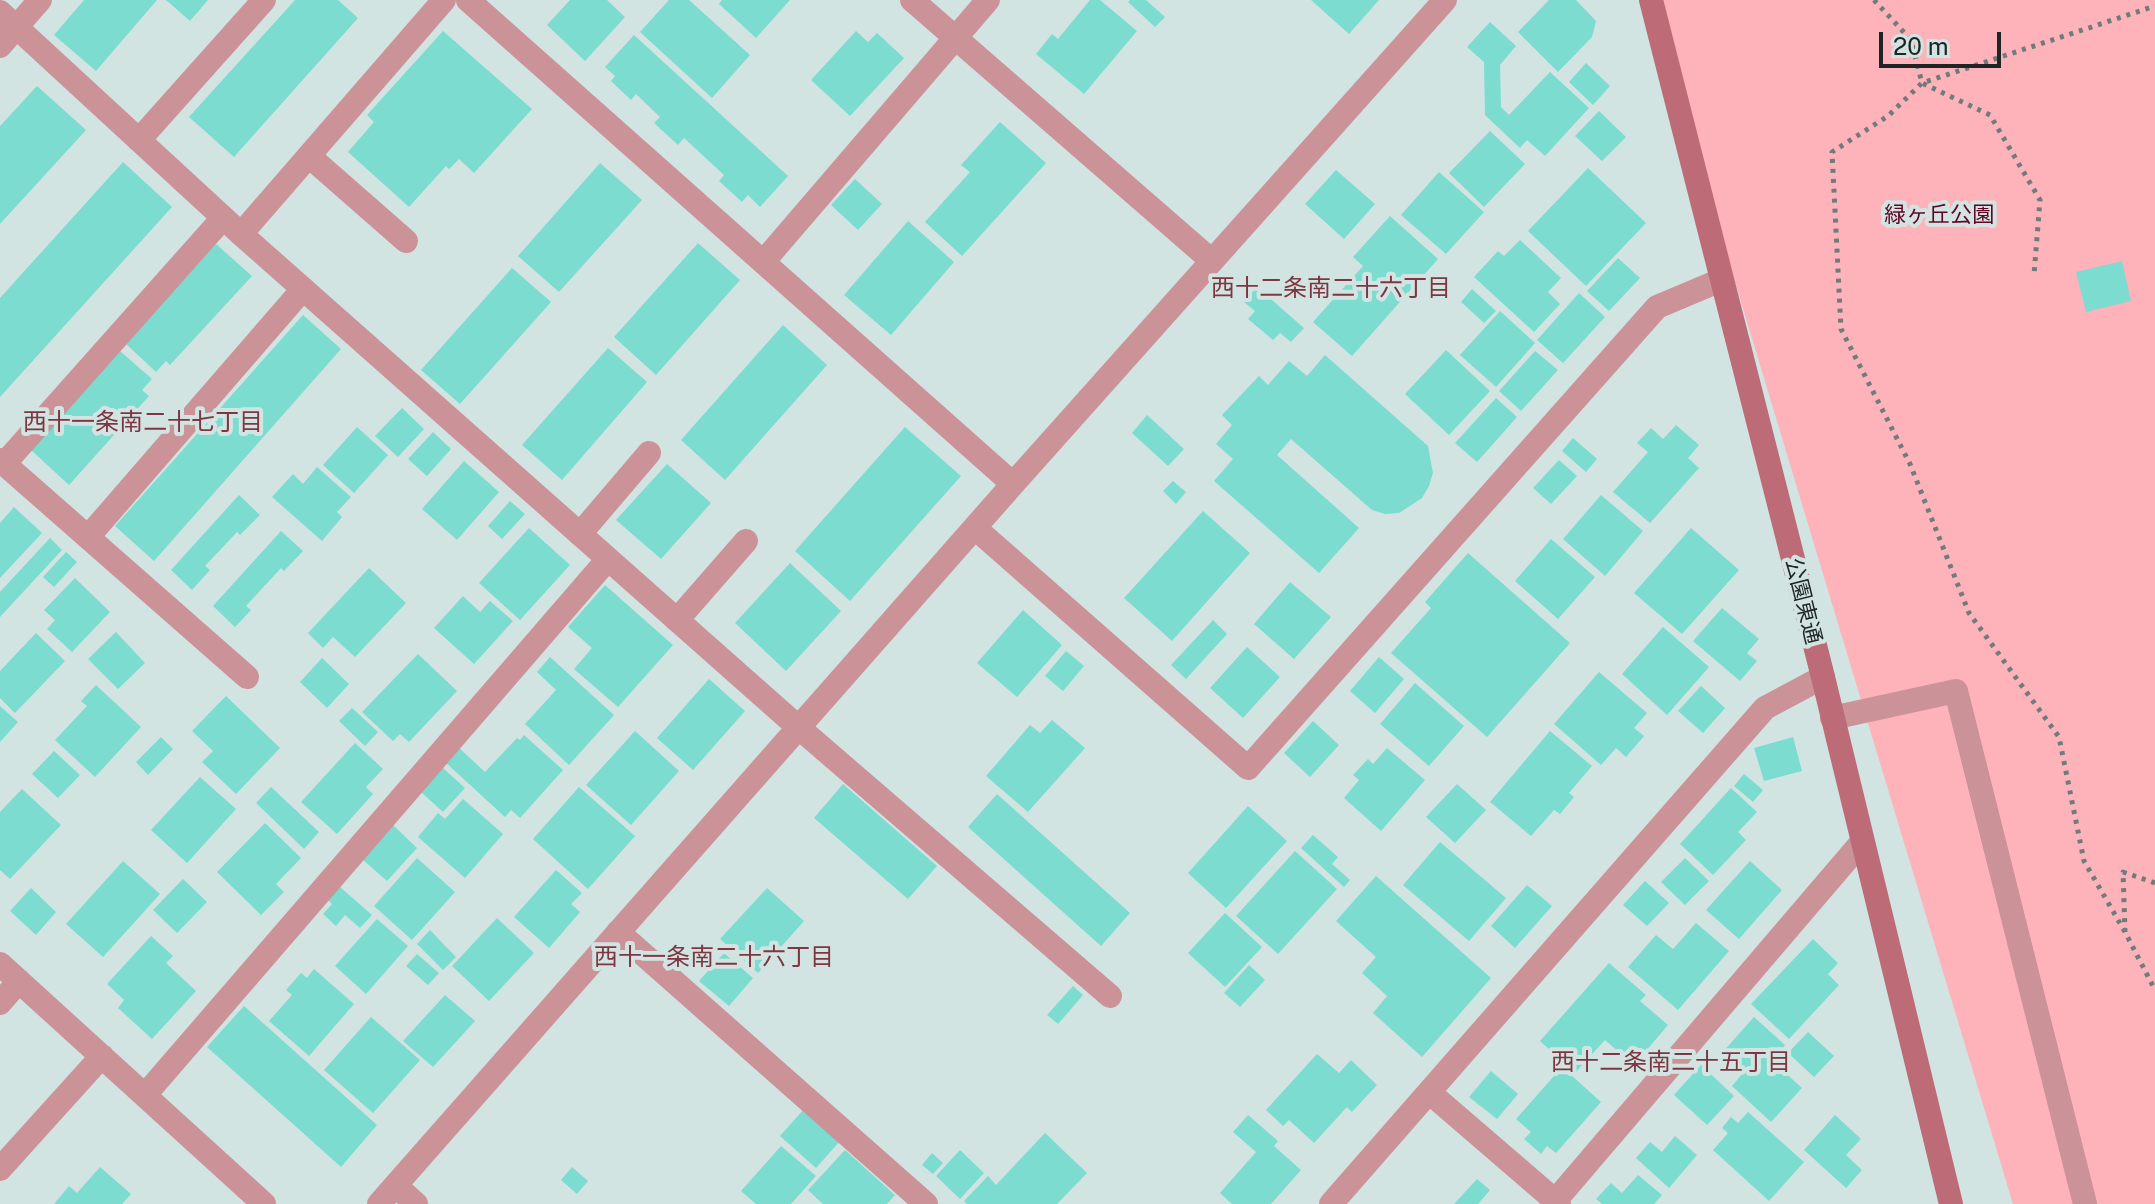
<!DOCTYPE html>
<meta charset="utf-8">
<style>
body{margin:0}
#map{position:relative;width:2155px;height:1204px;overflow:hidden;background:#d1e4e1;font-family:"Public Sans",sans-serif}
canvas{display:block}
.scale{position:absolute;left:1879px;top:32px;width:122px;height:36px;box-sizing:border-box;border:4px solid #1e2524;border-top:0;padding-left:10px;font-size:24px;line-height:28px;white-space:nowrap;color:#1e2524;-webkit-text-stroke:6px #d1e4e1;paint-order:stroke}
</style>
<div id="map">
<canvas width="2155" height="1204"></canvas>
<div class="scale">20 m</div>
</div>
<script>
const ctx = document.querySelector('canvas').getContext('2d');
ctx.lineJoin = 'round';
function paint(path, color) { ctx.fillStyle = color; ctx.fill(path, 'evenodd'); }
const toPath = rows => new Path2D(rows.map(r => 'M' + r).join(''));
function trace(path, color, width, dash) { ctx.strokeStyle = color; ctx.lineWidth = width; ctx.lineCap = dash ? 'butt' : 'round'; ctx.setLineDash(dash || []); ctx.stroke(path); }
function write(font, color, halo, rows, align = 'center') {
  ctx.font = font + ' "Public Sans","Noto Sans JP",sans-serif'; ctx.lineWidth = 8; ctx.setLineDash([]); ctx.textBaseline = 'middle'; ctx.strokeStyle = halo; ctx.fillStyle = color; for (const [text, x, y, turn = 0] of rows) {
    ctx.save(); ctx.translate(x, y); ctx.rotate((+turn || 0) * Math.PI / 180); ctx.textAlign = isNaN(turn) ? turn : align; if (halo) ctx.strokeText(text, 0, 0); ctx.fillText(text, 0, 0); ctx.restore();
  }
}
paint(toPath([
 [1650,0,2155,0,2155,1204,2013,1204]
]), '#feb2ba');
paint(toPath([
 [84,0,157,0,96,71,54,35],
 [166,0,208,0,190,21],
 [295,0,338,0,358,18,234,157,189,117],
 [570,0,607,0,625,17,585,61,547,25],
 [669,0,689,0,750,55,712,98,640,32],
 [722,0,790,0,756,38,719,4],
 [1090,0,1100,0,1137,31,1084,94,1036,54,1052,34,1058,39],
 [1130,0,1146,0,1165,17,1155,27,1128,2],
 [1311,0,1379,0,1349,34],
 [1549,0,1576,0,1596,21,1592,37,1558,72,1518,32],
 [1490,22,1516,46,1500,65,1501,107,1509,115,1550,72,1589,108,1545,156,1527,140,1520,148,1485,115,1484,62,1467,47],
 [443,31,532,109,474,173,459,159,449,169,446,166,409,207,348,152,374,122,367,115],
 [856,31,868,42,877,33,904,58,850,116,811,80],
 [634,35,788,176,760,207,748,195,742,202,719,181,724,175,684,138,678,145,654,123,660,117,636,94,631,100,611,81,615,76,605,67],
 [1586,63,1610,86,1593,105,1569,82],
 [37,86,86,130,0,224,0,126],
 [1599,111,1626,137,1602,161,1575,136],
 [1000,122,1046,163,962,256,925,222,970,172,961,165],
 [1490,131,1525,164,1484,207,1449,173],
 [123,162,172,207,0,397,0,298],
 [600,163,642,200,559,292,518,256],
 [1588,168,1646,223,1586,286,1528,231],
 [1336,170,1375,204,1344,239,1305,204],
 [1439,172,1484,212,1446,254,1401,215],
 [855,179,882,204,858,230,831,205],
 [1390,216,1438,259,1352,356,1313,322,1363,266,1353,257],
 [908,221,954,262,891,335,844,295],
 [1520,240,1561,278,1548,292,1560,304,1534,332,1474,277,1498,251,1504,256],
 [698,243,740,280,656,375,614,337],
 [216,244,252,276,170,365,166,361,156,372,125,343],
 [1618,258,1640,278,1609,311,1587,291],
 [2122,261,2131,301,2086,312,2076,272],
 [512,268,551,302,460,404,421,370],
 [1257,287,1304,328,1291,342,1280,333,1273,340,1248,319,1255,311,1244,302],
 [1472,289,1496,311,1484,323,1461,302],
 [1579,293,1605,317,1563,363,1537,340],
 [1500,311,1535,343,1496,387,1460,355],
 [303,315,341,349,154,561,115,526],
 [783,325,827,365,725,480,681,440],
 [608,348,647,382,562,480,522,445],
 [1446,350,1490,391,1449,435,1405,394],
 [120,351,152,379,142,390,149,396,69,485,31,450],
 [1535,351,1558,370,1521,411,1499,391],
 [1325,355,1428,446,1433,473,1429,486,1422,498,1399,513,1385,514,1372,510,1291,439,1277,455,1359,528,1319,573,1214,481,1233,459,1216,444,1232,425,1222,415,1259,376,1268,385,1289,361,1307,376],
 [1496,398,1517,417,1477,462,1455,443],
 [402,408,424,429,398,457,375,436],
 [1147,415,1184,449,1168,466,1132,433],
 [1676,425,1699,445,1688,458,1699,468,1650,523,1613,492,1648,452,1637,443,1651,428,1663,439],
 [357,427,388,455,354,493,323,465],
 [905,427,961,476,850,601,795,551],
 [433,432,451,449,427,476,408,459],
 [1573,438,1597,459,1586,472,1562,451],
 [1559,460,1577,476,1551,504,1533,488],
 [464,461,499,492,457,540,422,509],
 [667,464,711,503,661,559,616,520],
 [317,467,351,497,337,512,342,517,322,541,272,497,293,474,303,484],
 [1173,481,1186,492,1176,504,1163,491],
 [239,495,260,515,240,535,237,532,205,566,210,570,192,590,171,570],
 [1601,495,1643,531,1605,576,1563,539],
 [510,501,525,514,502,539,488,526],
 [14,507,42,533,0,578,0,523],
 [1203,511,1250,553,1172,641,1124,598],
 [529,528,570,565,520,620,479,583],
 [1691,528,1739,570,1682,634,1634,593],
 [281,531,303,551,284,571,281,568,246,606,251,610,235,627,213,606],
 [50,538,62,550,0,617,0,592],
 [1551,539,1595,577,1558,619,1515,581],
 [66,552,77,562,54,587,43,577],
 [1468,553,1570,643,1487,737,1391,653,1431,608,1425,602],
 [790,563,841,611,786,671,735,623],
 [369,568,406,603,355,657,333,637,323,648,308,633],
 [75,578,110,612,72,652,47,629,55,620,44,610],
 [1290,582,1331,617,1294,659,1254,624],
 [605,585,673,645,618,707,574,669,592,648,568,627],
 [463,596,480,612,490,601,513,621,474,664,434,628],
 [1722,608,1759,639,1747,653,1757,661,1740,681,1693,641],
 [1023,610,1062,645,1017,697,977,663],
 [1213,620,1227,634,1186,679,1171,665],
 [1663,627,1709,667,1667,715,1622,674],
 [116,632,145,663,118,689,88,659],
 [36,633,65,661,15,713,0,698,0,671],
 [1247,647,1280,677,1243,718,1210,688],
 [1066,651,1084,666,1063,691,1045,676],
 [418,654,457,691,409,742,400,734,393,741,362,712],
 [550,657,614,715,569,765,525,724,556,690,537,672],
 [1379,657,1404,679,1375,713,1350,691],
 [322,658,349,684,327,708,300,682],
 [1599,672,1647,713,1634,728,1644,736,1626,757,1616,748,1601,765,1554,724],
 [709,679,745,711,693,770,657,738],
 [1415,683,1464,726,1429,766,1380,724],
 [96,685,141,727,95,777,55,740,87,706,81,701],
 [1701,686,1725,708,1703,733,1678,711],
 [226,696,280,748,236,794,202,762,213,751,192,731],
 [0,706,18,722,0,742],
 [352,708,378,732,365,746,339,721],
 [1052,720,1085,748,1028,812,986,776,1030,725,1040,733],
 [1313,721,1339,745,1310,777,1284,753],
 [635,731,679,771,631,825,586,785],
 [1550,731,1592,766,1569,793,1574,797,1560,814,1554,810,1531,836,1490,802],
 [524,735,563,770,520,818,511,810,505,817,444,761,457,746,485,772,517,738,520,740],
 [161,737,173,749,148,775,136,762],
 [1793,737,1802,771,1764,781,1754,748],
 [355,743,383,769,366,787,373,794,337,834,301,802],
 [1387,748,1425,780,1381,831,1344,798,1359,780,1353,775,1368,759,1373,764],
 [54,751,80,775,58,798,32,774],
 [443,768,465,788,443,812,421,792],
 [1744,774,1763,790,1753,802,1734,786],
 [200,777,236,809,187,863,151,830],
 [843,784,937,866,908,899,814,818],
 [1457,784,1486,810,1455,843,1426,817],
 [271,787,319,832,304,849,256,803],
 [579,787,635,836,588,889,533,839],
 [1731,788,1757,812,1738,832,1746,840,1713,875,1680,844],
 [22,789,61,825,10,879,0,870,0,812],
 [997,794,1130,913,1101,946,968,827],
 [463,799,503,834,465,878,418,837,438,813,445,819],
 [1248,806,1287,841,1226,908,1188,873],
 [265,823,301,858,276,884,284,892,261,915,217,872],
 [393,825,417,848,387,881,362,859],
 [1313,835,1338,857,1332,864,1350,880,1344,887,1301,848],
 [1440,842,1506,898,1469,941,1403,885],
 [1295,851,1337,889,1278,954,1236,916],
 [417,858,455,892,412,940,374,906],
 [1685,858,1709,881,1685,905,1661,882],
 [123,861,160,894,103,957,66,924],
 [1750,861,1782,890,1739,939,1706,910],
 [556,870,582,893,571,904,580,912,549,948,514,917],
 [1376,876,1491,978,1422,1057,1373,1013,1387,996,1362,973,1376,957,1336,921],
 [183,879,207,902,177,933,153,910],
 [1645,881,1669,903,1647,926,1623,905],
 [1527,885,1552,906,1515,948,1491,926],
 [340,887,372,915,360,928,345,915,336,926,323,914,332,904,328,900],
 [31,888,56,912,36,935,10,911],
 [767,888,804,921,758,973,720,939],
 [1225,913,1262,947,1225,987,1188,953],
 [497,918,534,953,489,1001,452,966],
 [377,919,408,946,366,994,335,966],
 [1696,923,1729,951,1678,1010,1628,967,1656,935,1673,949],
 [430,930,456,957,443,970,417,944],
 [151,936,173,956,166,963,196,991,152,1039,118,1008,124,1000,107,984],
 [1813,939,1838,963,1828,974,1839,985,1789,1039,1751,1004],
 [724,953,753,978,729,1006,699,981],
 [417,954,439,973,428,985,406,966],
 [1609,963,1646,995,1640,1001,1668,1025,1634,1065,1605,1040,1575,1073,1540,1041],
 [1249,965,1265,980,1240,1007,1224,993],
 [314,969,354,1004,309,1056,269,1021,292,995,286,990,301,973,307,978],
 [1073,986,1083,995,1058,1024,1047,1015],
 [445,995,475,1021,433,1067,403,1041],
 [244,1006,377,1125,341,1167,207,1047],
 [371,1017,420,1060,373,1113,324,1070],
 [1754,1017,1785,1045,1779,1053,1788,1061,1781,1069,1802,1088,1771,1122,1732,1086,1743,1073,1721,1054],
 [1808,1032,1834,1056,1814,1077,1788,1053],
 [1317,1054,1339,1073,1351,1060,1377,1085,1352,1112,1347,1107,1314,1143,1289,1120,1283,1126,1266,1110],
 [1701,1065,1734,1096,1707,1125,1674,1095],
 [1562,1067,1601,1102,1556,1153,1547,1146,1541,1154,1524,1139,1531,1132,1516,1119],
 [1491,1071,1518,1094,1497,1119,1469,1097],
 [804,1109,840,1141,816,1168,780,1136],
 [1748,1112,1804,1162,1769,1201,1713,1150,1728,1133,1722,1128,1731,1117,1738,1123],
 [1248,1115,1278,1141,1274,1146,1301,1170,1271,1204,1232,1204,1220,1193,1256,1152,1233,1132],
 [1835,1115,1861,1139,1846,1155,1862,1170,1846,1188,1804,1150],
 [1045,1133,1087,1173,1057,1204,967,1204,964,1201,988,1176,996,1185],
 [1675,1136,1697,1155,1669,1188,1636,1158,1650,1142,1662,1152],
 [781,1146,816,1176,791,1204,756,1204,741,1191],
 [845,1150,895,1195,887,1204,823,1204,808,1190],
 [960,1150,984,1173,960,1199,936,1176],
 [932,1153,943,1163,933,1174,922,1165],
 [100,1167,131,1194,122,1204,54,1204,69,1186,77,1193],
 [572,1167,588,1181,577,1194,561,1180],
 [1638,1175,1662,1195,1654,1204,1602,1204,1596,1199,1611,1183,1622,1193],
 [1477,1179,1490,1190,1478,1204,1454,1204]
]), '#7cdcd0');
trace(toPath([
 [1874,0,1911,40,1922,83,1990,115,2040,200,2034,275],
 [2155,883,2123,872,2125,932,2155,990],
 [2125,932,2084,861,2059,737,1969,613,1910,464,1841,329,1832,152,1888,116,1922,83,2155,6]
]), '#707c7a', 5, [4, 6]);
trace(toPath([
 [139,140,264,0],
 [309,156,406,241],
 [241,234,444,0],
 [4,464,223,218],
 [580,534,649,453],
 [88,537,303,289],
 [677,620,746,541],
 [1832,718,1956,691,2085,1204],
 [798,727,1110,996],
 [618,932,926,1204],
 [0,1003,19,981],
 [396,1186,416,1204]
]), '#cb9298', 24);
trace(toPath([
 [468,0,1013,484],
 [912,0,1212,261],
 [0,12,241,234,798,727],
 [0,46,40,0],
 [764,261,988,0],
 [0,460,247,677],
 [975,528,1248,768,1657,307,1721,280],
 [0,964,264,1204],
 [1430,1093,1559,1204],
 [145,1095,608,559],
 [0,1169,102,1056],
 [1555,1201,1861,843],
 [379,1204,1013,484,1445,0],
 [1331,1204,1765,708,1823,677]
]), '#cb9298', 24);
trace(toPath([
 [1651,0,1823,677,1951,1204]
]), '#bd6b76', 24);
write('22px', '#620321', '#d1e4e1', [
 ["緑ヶ丘公園",1939,215]
]);
write('22px', '#1e2524', '#d1e4e1', [
 ["公園東通",1803,601,76]
]);
write('24px', '#7e3642', '#d1e4e1', [
 ["西十二条南二十六丁目",1331,289],
 ["西十一条南二十七丁目",143,423],
 ["西十一条南二十六丁目",714,958],
 ["西十二条南二十五丁目",1671,1063]
]);
</script>
